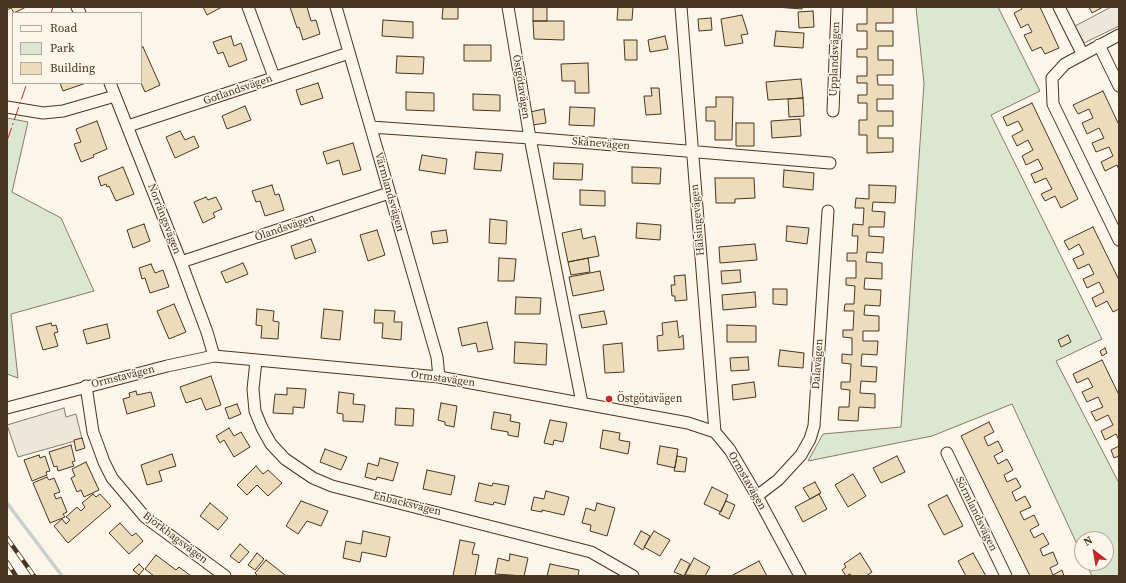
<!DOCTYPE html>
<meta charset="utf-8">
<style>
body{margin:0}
#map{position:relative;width:1126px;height:583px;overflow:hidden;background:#fbf6e9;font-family:"Source Serif 4",serif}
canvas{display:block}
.frame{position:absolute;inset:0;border:8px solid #4a3520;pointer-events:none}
.legend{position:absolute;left:12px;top:12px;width:130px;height:72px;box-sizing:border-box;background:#fbf6e9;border:1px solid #b4a999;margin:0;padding:5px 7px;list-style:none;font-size:12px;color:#4a3520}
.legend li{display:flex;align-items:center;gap:8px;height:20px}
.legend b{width:20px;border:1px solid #b4a999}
.north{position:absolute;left:1074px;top:531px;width:40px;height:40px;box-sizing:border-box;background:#fbf6e9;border:1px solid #b4a999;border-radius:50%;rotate:329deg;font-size:11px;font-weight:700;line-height:16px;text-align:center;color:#4a3520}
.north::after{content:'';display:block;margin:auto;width:14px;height:18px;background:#c62828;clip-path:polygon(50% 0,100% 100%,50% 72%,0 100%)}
</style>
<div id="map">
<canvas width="1126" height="583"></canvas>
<div class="frame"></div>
<ul class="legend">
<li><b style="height:5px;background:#fbf6e9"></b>Road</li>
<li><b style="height:11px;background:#dce7d0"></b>Park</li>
<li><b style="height:11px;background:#ecdcbc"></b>Building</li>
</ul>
<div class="north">N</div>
</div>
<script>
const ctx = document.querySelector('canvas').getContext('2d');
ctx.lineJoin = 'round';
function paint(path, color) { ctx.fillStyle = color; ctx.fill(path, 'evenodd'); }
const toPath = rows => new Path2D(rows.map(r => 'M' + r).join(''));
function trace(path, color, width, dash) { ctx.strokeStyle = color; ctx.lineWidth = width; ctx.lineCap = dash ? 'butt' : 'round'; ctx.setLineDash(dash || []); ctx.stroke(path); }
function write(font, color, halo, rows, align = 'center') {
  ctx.font = font + ' "Source Serif 4",serif'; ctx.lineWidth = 3; ctx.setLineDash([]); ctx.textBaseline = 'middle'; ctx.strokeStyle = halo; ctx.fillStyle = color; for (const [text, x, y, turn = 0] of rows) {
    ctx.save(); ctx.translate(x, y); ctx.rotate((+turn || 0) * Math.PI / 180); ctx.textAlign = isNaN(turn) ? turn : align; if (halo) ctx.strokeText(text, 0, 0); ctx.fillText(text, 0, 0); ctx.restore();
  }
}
const green = toPath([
 [916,7,998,7,1040,91,991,115,1102,339,1056,361,1119,483,1119,576,1092,576,1086,563,1106,563,1106,539,1082,539,1082,555,1012,404,932,436,808,461,823,434,901,427,924,83,916,7],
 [7,118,28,122,12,192,61,218,94,291,11,314,18,378,7,374,7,118]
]);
paint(green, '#dce7d0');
trace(green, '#887966', 1);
const parking = toPath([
 [1111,7,1119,7,1119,26,1084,43,1075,26,1111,7],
 [64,408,66,417,76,414,82,439,18,457,7,425,64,408]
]);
paint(parking, '#ede7d9');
trace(parking, '#887966', 1);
trace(toPath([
 [7,503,62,576]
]), '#c9cecd', 3.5);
const building = toPath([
 [7,7,26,7,14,13,11,8,7,10,7,7],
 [203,7,222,7,207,15,203,7],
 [290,7,307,7,311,21,316,20,320,34,303,40,299,27,297,28,290,7],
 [443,7,458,7,458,19,442,19,443,7],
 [533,7,547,7,547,21,533,21,533,7],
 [618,7,633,7,632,20,617,20,618,7],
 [776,7,802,7,802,9,776,7],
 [867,7,893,7,893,23,876,23,876,31,893,31,893,46,878,46,878,60,893,60,893,75,877,75,878,85,893,85,893,99,877,99,877,111,893,111,893,126,878,126,878,138,893,138,893,152,867,153,867,135,859,135,859,120,867,120,867,103,858,103,858,95,867,95,867,83,857,83,857,76,867,76,867,57,857,57,857,49,867,49,867,31,857,31,857,24,867,24,867,7],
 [1021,7,1040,7,1059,48,1045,54,1041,47,1032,51,1024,35,1032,32,1028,24,1021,28,1014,13,1022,9,1021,7],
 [1089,7,1103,7,1092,13,1089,7],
 [813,11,814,27,799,28,798,12,813,11],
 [742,15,748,34,741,35,743,43,725,46,721,19,742,15],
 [711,18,712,30,699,31,698,19,711,18],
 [383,20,413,22,413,38,382,36,383,20],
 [533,21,564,21,564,40,534,39,533,21],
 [776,31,804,33,803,48,774,46,776,31],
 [231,36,234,46,241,43,247,60,229,67,223,52,218,54,213,42,231,36],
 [665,36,668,49,650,52,648,40,665,36],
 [624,40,637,40,637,60,625,60,624,40],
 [464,45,491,45,491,61,464,61,464,45],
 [143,47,160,85,145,92,141,83,141,48,143,47],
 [397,56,424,57,423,74,396,73,397,56],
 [588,63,589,93,575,93,575,81,562,81,561,64,588,63],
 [801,79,803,98,768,100,766,82,801,79],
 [60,83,86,83,63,91,60,83],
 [318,83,323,98,301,105,296,90,318,83],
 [651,88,659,88,661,114,646,115,644,96,652,96,651,88],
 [1103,91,1119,125,1119,170,1117,165,1105,171,1101,162,1113,156,1109,147,1096,152,1092,143,1104,138,1099,128,1087,134,1082,123,1093,118,1089,109,1078,114,1073,105,1103,91],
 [406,92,434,93,434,111,406,110,406,92],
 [473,94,500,95,500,111,473,110,473,94],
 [716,97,733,97,732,140,715,140,715,121,706,121,706,107,716,107,716,97],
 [803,98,804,116,789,117,788,99,803,98],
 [1032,103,1078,199,1061,208,1055,196,1045,201,1041,194,1052,189,1046,178,1035,183,1031,174,1043,169,1038,159,1026,165,1022,156,1033,150,1028,140,1017,146,1012,136,1023,130,1018,121,1007,126,1003,117,1032,103],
 [245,106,251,120,227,129,222,116,245,106],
 [570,107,595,108,594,126,569,125,570,107],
 [544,109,546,123,532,125,530,112,544,109],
 [800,119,801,136,772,138,771,121,800,119],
 [97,121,107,149,93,155,94,157,81,162,74,144,81,142,76,129,97,121],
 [736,123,754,123,754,146,736,146,736,123],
 [180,131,185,140,194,136,199,147,175,158,166,137,180,131],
 [353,143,361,170,343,175,339,160,327,164,323,152,353,143],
 [476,152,503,154,501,171,474,169,476,152],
 [422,155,447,159,445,174,419,170,422,155],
 [554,163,583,164,582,180,553,179,554,163],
 [123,167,134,194,116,201,109,186,107,187,106,184,101,186,98,177,123,167],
 [632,167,661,168,660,184,632,183,632,167],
 [784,170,814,173,813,190,783,187,784,170],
 [715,178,754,178,755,198,735,199,735,203,716,203,715,178],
 [272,185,275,195,279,194,284,210,265,216,260,201,256,202,252,191,272,185],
 [869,185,896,186,895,203,873,202,872,211,885,212,884,227,869,227,869,236,884,237,883,253,867,252,866,262,882,263,882,279,865,278,864,289,881,290,880,306,865,305,864,315,879,316,879,331,863,331,863,341,878,341,877,355,862,354,861,366,877,367,876,382,861,381,860,393,875,394,875,408,859,407,858,421,838,420,839,407,849,407,850,390,841,389,841,382,850,382,851,364,842,363,842,354,852,355,852,338,843,337,843,330,853,330,854,311,844,311,845,304,854,304,855,286,846,285,846,278,856,278,856,261,847,261,847,253,857,253,858,236,852,236,853,224,863,225,864,208,855,208,856,198,869,199,869,185],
 [580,190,605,191,605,206,580,205,580,190],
 [206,197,208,200,216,197,222,209,213,213,215,217,203,223,194,202,206,197],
 [490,219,507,221,506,244,489,243,490,219],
 [637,223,661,225,660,240,636,238,637,223],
 [144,224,150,241,133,248,127,230,144,224],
 [787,226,809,228,807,244,786,241,787,226],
 [1093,227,1119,280,1119,309,1113,312,1107,301,1096,307,1092,298,1104,292,1099,282,1087,288,1083,279,1094,274,1089,264,1078,269,1073,259,1084,254,1079,244,1069,250,1064,241,1093,227],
 [581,229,583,239,595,236,599,256,568,262,562,233,581,229],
 [377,230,385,255,368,261,360,235,377,230],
 [446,230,448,242,433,244,431,232,446,230],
 [311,239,316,252,295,259,291,246,311,239],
 [755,244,757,260,720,263,719,247,755,244],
 [499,258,516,259,514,281,498,281,499,258],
 [588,258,590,272,571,275,568,262,588,258],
 [243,263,248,274,226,283,221,272,243,263],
 [151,264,155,273,163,270,169,287,150,293,145,278,142,279,139,268,151,264],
 [740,270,741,282,722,284,721,271,740,270],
 [600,271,604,290,573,296,569,277,600,271],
 [685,275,687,300,675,301,675,296,672,296,671,285,675,285,674,276,685,275],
 [773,289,787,289,787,305,773,304,773,289],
 [755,292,756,307,723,310,722,295,755,292],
 [516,297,541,298,540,314,515,314,516,297],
 [174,304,186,332,169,339,157,311,174,304],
 [257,309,274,311,273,321,279,322,278,339,261,338,262,326,256,325,257,309],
 [324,309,343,311,340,340,321,338,324,309],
 [375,310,395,311,394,322,402,322,401,340,382,338,383,323,374,323,375,310],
 [604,311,607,324,582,328,579,315,604,311],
 [677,321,679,338,683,335,684,349,658,351,657,336,663,335,662,323,677,321],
 [487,322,493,349,478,352,476,343,462,346,458,328,487,322],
 [51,323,52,326,56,325,58,332,54,333,58,346,43,350,36,327,51,323],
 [107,324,110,338,87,344,83,330,107,324],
 [727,325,756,326,756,342,727,342,727,325],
 [1068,335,1071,342,1061,347,1058,340,1068,335],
 [515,342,547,344,546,365,514,363,515,342],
 [622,343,624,372,605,373,603,345,622,343],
 [1105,348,1107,353,1102,356,1100,351,1105,348],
 [780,350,804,353,803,368,778,366,780,350],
 [748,357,749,370,731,371,730,358,748,357],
 [1102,360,1119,395,1119,440,1116,434,1105,440,1101,431,1113,425,1108,415,1096,421,1091,412,1103,407,1098,397,1087,402,1082,392,1093,387,1088,378,1077,383,1073,374,1102,360],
 [211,376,221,405,206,410,201,398,186,403,180,387,211,376],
 [754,382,756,397,733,400,732,385,754,382],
 [287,388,306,389,304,408,293,407,293,414,273,413,275,394,287,395,287,388],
 [136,391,137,395,151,392,155,406,127,414,123,399,130,397,129,393,136,391],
 [339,392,354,394,353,404,365,405,363,422,343,421,343,414,337,413,339,392],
 [441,403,457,406,454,427,445,425,445,422,438,420,441,403],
 [237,404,241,414,229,419,225,408,237,404],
 [396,408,414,409,413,426,395,425,396,408],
 [494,412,511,415,510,421,520,423,518,437,508,435,508,432,491,429,494,412],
 [550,420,567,423,563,442,554,440,553,445,544,443,550,420],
 [989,422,994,432,984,437,988,446,998,441,1003,451,994,456,998,464,1007,459,1013,470,1004,475,1007,482,1016,478,1021,487,1012,492,1016,501,1025,496,1031,507,1020,512,1024,520,1034,515,1039,525,1030,530,1034,538,1043,533,1049,544,1040,549,1043,556,1053,552,1058,564,1050,568,1053,575,1062,570,1064,576,1030,576,1002,519,961,436,989,422],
 [229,428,234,436,241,432,250,447,234,457,224,440,220,443,216,436,229,428],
 [603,430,620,433,619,440,630,442,628,454,600,448,603,430],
 [82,438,85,448,76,451,74,440,82,438],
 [71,445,75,461,72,462,74,466,58,471,57,466,54,467,49,452,71,445],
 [660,446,678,449,675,468,657,464,660,446],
 [1119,446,1119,456,1114,458,1111,450,1119,446],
 [325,449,347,457,341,470,320,462,325,449],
 [172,454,176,466,159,471,162,481,147,485,141,465,172,454],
 [39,455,40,458,45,456,50,471,46,472,47,475,32,481,24,460,39,455],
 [677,456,687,458,685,472,674,471,677,456],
 [897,456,905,472,881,483,873,468,897,456],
 [380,458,398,463,393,481,377,477,376,480,365,477,368,463,378,466,380,458],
 [86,462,99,490,84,497,81,490,77,492,71,478,75,476,72,469,86,462],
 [256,466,263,474,268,470,282,483,268,496,257,485,247,495,237,485,256,466],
 [427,470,455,476,451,495,423,489,427,470],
 [853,474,866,496,848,507,835,485,853,474],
 [47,477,49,480,54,478,60,492,54,494,56,499,61,497,67,512,63,514,65,517,50,523,33,483,47,477],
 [815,482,821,493,810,499,803,488,815,482],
 [479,483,492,486,493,483,509,486,505,505,494,502,493,505,475,501,479,483],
 [712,487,728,495,721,512,704,504,712,487],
 [546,491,569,497,564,515,542,510,542,512,531,510,534,497,544,499,546,491],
 [93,494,96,497,100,494,111,506,68,543,54,526,62,519,66,524,70,520,66,517,77,507,81,511,85,507,82,503,93,494],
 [819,494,827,509,803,522,795,507,819,494],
 [947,495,963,526,944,535,928,505,947,495],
 [301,501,328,511,321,526,307,521,298,534,286,526,301,501],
 [726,501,735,505,729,519,719,514,726,501],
 [210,503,228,518,218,530,200,516,210,503],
 [597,503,615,508,607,536,590,531,591,525,582,523,586,508,595,511,597,503],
 [120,523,132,536,136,533,143,541,129,554,109,533,120,523],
 [363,531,390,537,386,557,362,552,360,562,343,558,346,541,361,544,363,531],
 [641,531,650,536,643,550,634,544,641,531],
 [654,531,670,540,660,556,644,547,654,531],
 [460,540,475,543,472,554,479,555,475,576,453,576,460,540],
 [240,544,249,552,239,563,230,556,240,544],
 [257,553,264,559,255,570,248,565,257,553],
 [860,553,872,572,866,576,852,576,850,574,846,576,842,570,846,567,844,564,860,553],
 [973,553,986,576,966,576,958,561,973,553],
 [510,554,528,558,524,576,495,574,498,558,509,561,510,554],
 [156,555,176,570,179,567,191,576,154,576,145,569,156,555],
 [694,558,710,567,705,576,685,575,694,558],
 [681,559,690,564,684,576,674,572,681,559],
 [266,560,285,575,284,576,258,576,255,573,266,560],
 [759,561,767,576,731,576,759,561],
 [139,564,144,569,139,575,133,570,139,564],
 [550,564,579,570,578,576,547,576,550,564]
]);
paint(building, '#ecdcbc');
trace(building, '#4a3520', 1);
const minor = toPath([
 [77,7,80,13],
 [248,7,274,77],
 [336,7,437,357,439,377],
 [508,7,530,138,582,403],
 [681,7,715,432],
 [1059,7,1082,53],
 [1119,35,1065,64,1052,78,1053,104,1119,240],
 [1099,45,1119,86],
 [110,83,181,262,207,332,214,356],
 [7,107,43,113,63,111,115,96],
 [833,111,837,7],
 [128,126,349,53],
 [371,127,530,138,830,163],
 [181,262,389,193],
 [256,361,253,389,255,411,262,428,271,444,285,459,313,478,332,486,591,552,633,576],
 [86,386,93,432,104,462,112,478,145,517,225,576],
 [7,408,167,366,214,356,439,377,688,423,715,432,730,450,757,496,800,576],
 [947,453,1006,576],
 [757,496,778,480,801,455,810,439,814,426,828,211]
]);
trace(minor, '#4a3520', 13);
trace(minor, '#fbf6e9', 11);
const rail = toPath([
 [7,538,34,576],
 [7,562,16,576]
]);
trace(rail, '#4a3520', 4.5);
trace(rail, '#fbf6e9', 3, [9]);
trace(toPath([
 [51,13,53,7],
 [7,141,27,83]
]), '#c62828', 1, [14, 3, 2, 3]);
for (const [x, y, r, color] of [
 [609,399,4,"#c62828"]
]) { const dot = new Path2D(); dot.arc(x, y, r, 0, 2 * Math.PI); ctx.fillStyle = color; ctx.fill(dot); trace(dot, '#fbf6e9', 1.5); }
write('11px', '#4a3520', '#fbf6e9', [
 ["Upplandsvägen",835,59,-88],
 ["Östgötavägen",521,87,81],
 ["Gotlandsvägen",238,90,-19],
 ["Skånevägen",601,144,5],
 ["Värmlandsvägen",389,192,74],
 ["Norrängsvägen",164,219,69],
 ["Hälsingevägen",698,220,-95],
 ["Ölandsvägen",285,228,-19],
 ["Dalavägen",818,364,-86],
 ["Ormstavägen",123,377,-14],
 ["Ormstavägen",443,379,8],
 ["Ormstavägen",747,481,60],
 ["Enbacksvägen",407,504,14],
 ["Sörmlandsvägen",976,514,64],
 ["Björkhagsvägen",175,538,37]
]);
write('11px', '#4a3520', '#fbf6e9', [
 ["Östgötavägen",617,399]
], 'left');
</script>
